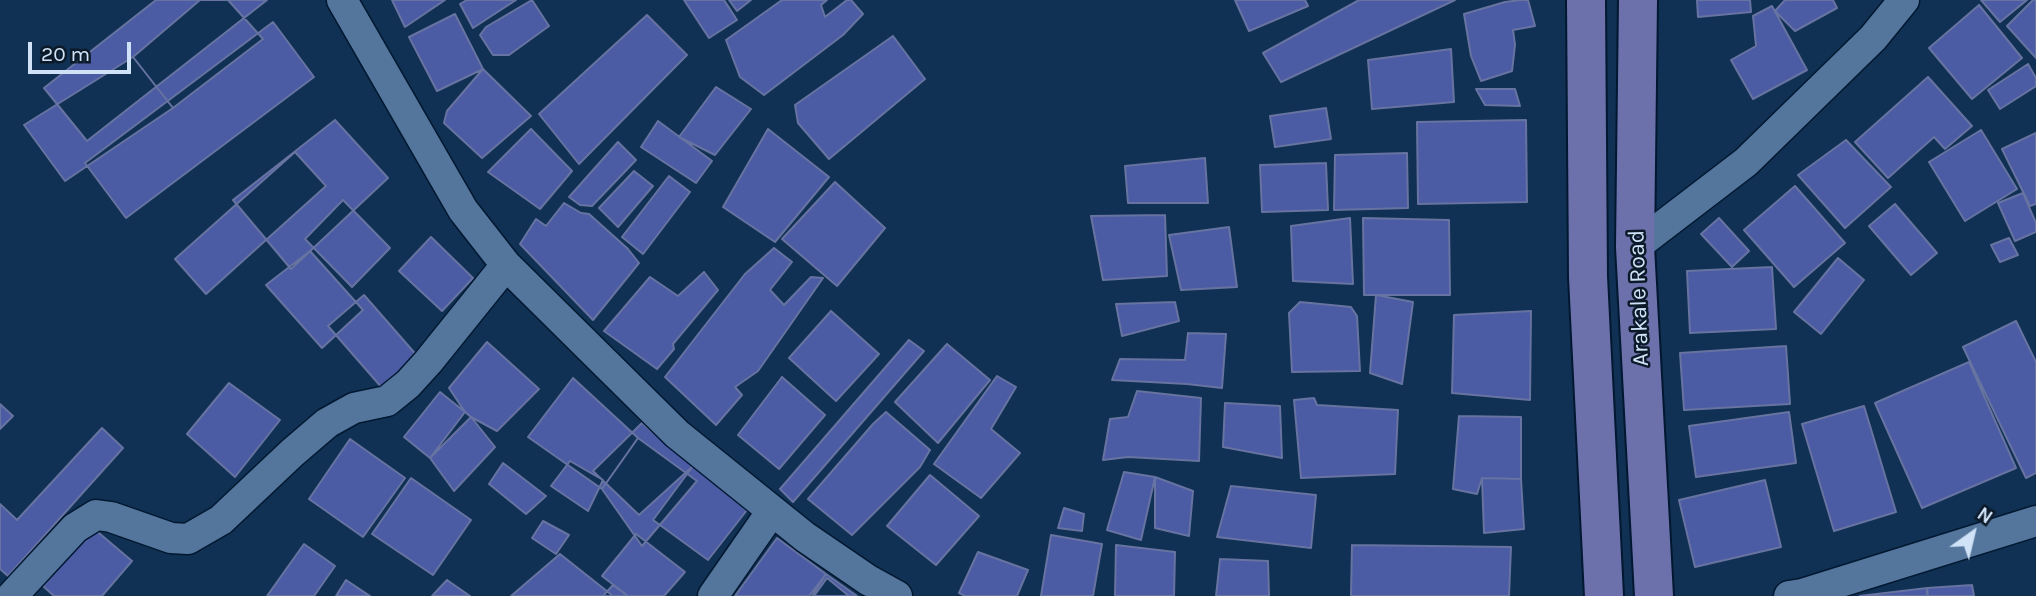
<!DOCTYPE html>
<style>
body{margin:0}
#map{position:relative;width:2036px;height:596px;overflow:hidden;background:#103153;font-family:Karla,sans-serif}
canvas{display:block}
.north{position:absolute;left:1938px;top:498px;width:70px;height:70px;-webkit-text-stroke:5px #0b1928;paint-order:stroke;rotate:34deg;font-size:19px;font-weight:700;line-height:28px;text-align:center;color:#cfe2f7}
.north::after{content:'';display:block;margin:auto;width:24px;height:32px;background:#cfe2f7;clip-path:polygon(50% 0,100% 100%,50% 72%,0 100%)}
.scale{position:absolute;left:28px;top:42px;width:103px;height:32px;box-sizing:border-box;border:4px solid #cfe2f7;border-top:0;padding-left:9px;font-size:21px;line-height:24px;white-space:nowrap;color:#cfe2f7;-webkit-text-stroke:5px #0b1928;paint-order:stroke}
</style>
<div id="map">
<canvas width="2036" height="596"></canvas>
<div class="north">N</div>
<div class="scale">20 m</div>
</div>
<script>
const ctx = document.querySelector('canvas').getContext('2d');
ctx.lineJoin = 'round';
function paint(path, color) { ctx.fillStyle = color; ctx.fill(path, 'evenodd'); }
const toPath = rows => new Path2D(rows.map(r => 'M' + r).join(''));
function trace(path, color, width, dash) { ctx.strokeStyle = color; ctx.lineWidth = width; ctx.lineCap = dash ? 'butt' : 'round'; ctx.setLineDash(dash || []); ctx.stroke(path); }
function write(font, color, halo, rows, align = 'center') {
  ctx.font = font + ' Karla,sans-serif'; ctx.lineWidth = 5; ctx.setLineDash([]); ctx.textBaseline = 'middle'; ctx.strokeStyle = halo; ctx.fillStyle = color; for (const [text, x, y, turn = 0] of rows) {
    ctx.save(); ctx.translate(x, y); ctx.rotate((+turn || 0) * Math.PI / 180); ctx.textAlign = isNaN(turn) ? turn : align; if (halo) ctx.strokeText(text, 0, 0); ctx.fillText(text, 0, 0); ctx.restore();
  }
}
const building = toPath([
 [156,0,267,0,87,141,44,88,156,0],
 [200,0,228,0,263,39,173,108,133,57,200,0],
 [392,0,445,0,405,27,392,0],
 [467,0,516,0,473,28,460,4,467,0],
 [532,0,549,26,509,55,493,55,480,35,486,27,532,0],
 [684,0,724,0,737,20,709,38,684,0],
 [729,0,751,0,737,11,729,0],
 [782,0,827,0,821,5,825,17,847,0,851,0,863,14,843,35,764,95,740,77,726,40,782,0],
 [1235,0,1305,0,1308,6,1249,31,1235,0],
 [1359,0,1455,0,1281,82,1263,53,1359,0],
 [1520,0,1528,0,1535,26,1513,30,1515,45,1512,71,1481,81,1471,56,1464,14,1505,2,1520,0],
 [1697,0,1750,0,1751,12,1698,17,1697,0],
 [1785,0,1833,0,1837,8,1795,31,1775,11,1785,0],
 [1981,0,2027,0,2000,22,1981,0],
 [2033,0,2036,0,2036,58,2007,26,2033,0],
 [1979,5,2022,58,1972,99,1929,48,1979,5],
 [1772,6,1807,70,1753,99,1731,60,1756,46,1753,16,1772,6],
 [455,14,483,69,437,91,409,37,455,14],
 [647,15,687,55,579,164,539,114,647,15],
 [273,22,314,77,126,218,85,163,273,22],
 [893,36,925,79,829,159,798,123,795,105,893,36],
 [1451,49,1454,102,1372,109,1368,60,1451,49],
 [133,57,173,108,65,181,24,125,133,57],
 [2028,64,2036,78,2036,86,2000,109,1988,90,2028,64],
 [483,69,531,116,482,158,444,123,447,111,483,69],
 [1928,77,1972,126,1945,149,1934,137,1888,178,1855,142,1928,77],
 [716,87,751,109,715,155,679,137,716,87],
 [1476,89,1515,89,1520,106,1485,105,1476,89],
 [1326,108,1331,139,1275,147,1270,116,1326,108],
 [335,120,388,178,291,269,233,200,335,120],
 [1526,120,1527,202,1418,204,1417,122,1526,120],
 [658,121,712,161,696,183,641,147,658,121],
 [531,129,572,171,540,209,488,172,531,129],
 [768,129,829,177,775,242,723,207,768,129],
 [1981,130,2017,189,1965,221,1929,162,1981,130],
 [2036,133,2036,204,2030,206,2002,149,2036,133],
 [1846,140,1891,187,1845,228,1798,175,1846,140],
 [618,142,636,160,592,206,580,205,569,197,618,142],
 [295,152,326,186,206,294,175,259,295,152],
 [1407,153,1408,208,1334,210,1335,155,1407,153],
 [1205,158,1208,203,1128,203,1125,166,1205,158],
 [1326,163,1328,210,1262,212,1260,165,1326,163],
 [634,171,653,186,618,227,599,208,634,171],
 [669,176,690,192,643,254,622,237,669,176],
 [835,182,885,228,837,286,782,239,835,182],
 [1795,186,1845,243,1794,287,1744,230,1795,186],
 [2023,193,2036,223,2036,232,2015,241,1998,203,2023,193],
 [343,200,390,248,352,287,305,239,343,200],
 [564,203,581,213,589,214,628,249,639,263,593,320,520,244,536,219,546,226,564,203],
 [1895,204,1937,253,1911,275,1869,226,1895,204],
 [1165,215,1167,276,1103,280,1091,216,1165,215],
 [1350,218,1353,284,1293,281,1291,226,1350,218],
 [1363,218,1449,220,1450,295,1364,295,1363,218],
 [1719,218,1749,251,1732,267,1701,234,1719,218],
 [1229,227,1237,287,1181,290,1169,235,1229,227],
 [431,237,473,278,442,311,399,271,431,237],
 [2009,238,2018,255,2000,262,1991,245,2009,238],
 [774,248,792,262,770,290,784,305,811,277,823,278,758,371,735,387,742,395,716,425,665,377,745,274,774,248],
 [310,251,363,310,322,348,266,285,310,251],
 [1838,258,1864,280,1821,334,1794,312,1838,258],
 [1772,267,1776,329,1690,333,1687,271,1772,267],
 [704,272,718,290,673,344,674,349,657,369,604,331,650,277,678,296,704,272],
 [364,295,419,358,383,389,328,326,364,295],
 [1376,295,1413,302,1402,384,1370,373,1376,295],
 [1175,302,1179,321,1122,336,1116,304,1175,302],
 [1300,302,1351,307,1357,316,1360,371,1292,372,1289,313,1300,302],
 [831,311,879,354,836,401,789,358,831,311],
 [1531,311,1530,400,1452,393,1454,315,1531,311],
 [2016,321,2036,362,2036,473,2026,478,1963,347,2016,321],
 [1188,333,1226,334,1222,388,1187,384,1112,380,1120,359,1185,360,1188,333],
 [909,340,924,351,793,502,780,489,909,340],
 [487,342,539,389,497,431,471,417,465,412,449,388,487,342],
 [947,344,990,380,938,443,895,402,947,344],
 [1786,346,1790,404,1684,410,1680,353,1786,346],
 [1969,362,2016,468,1922,508,1875,403,1969,362],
 [997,376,1016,387,991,429,1020,453,981,498,934,464,997,376],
 [782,377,825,415,779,469,738,435,782,377],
 [573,378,638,438,602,489,528,437,573,378],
 [229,383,280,420,235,477,187,434,229,383],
 [1137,391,1201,398,1199,461,1128,457,1103,460,1110,419,1128,417,1137,391],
 [440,392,465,412,430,458,404,437,440,392],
 [1314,398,1317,405,1398,410,1395,474,1301,478,1294,400,1314,398],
 [1225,403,1280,406,1282,458,1223,447,1225,403],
 [0,404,13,416,0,429,0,404],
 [1864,406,1896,512,1834,531,1802,424,1864,406],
 [886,412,930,450,920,467,852,535,808,499,873,424,886,412],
 [1789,412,1796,463,1696,477,1689,426,1789,412],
 [1459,416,1521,417,1521,479,1482,478,1477,494,1453,489,1459,416],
 [471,417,495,447,454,491,430,458,471,417],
 [642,423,693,466,639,515,593,471,642,423],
 [102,428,123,448,8,576,0,569,0,504,17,520,102,428],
 [638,438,697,481,642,546,602,489,638,438],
 [350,439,405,478,363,537,309,499,350,439],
 [570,461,603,480,588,511,551,486,570,461],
 [503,463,546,496,526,514,489,484,503,463],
 [693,466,747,510,708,560,653,520,693,466],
 [1124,472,1155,477,1141,540,1107,530,1124,472],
 [930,475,979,516,936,565,887,526,930,475],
 [1155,477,1193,491,1189,536,1155,528,1155,477],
 [411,478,471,520,433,575,372,534,411,478],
 [1482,478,1521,479,1524,529,1484,533,1482,478],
 [1765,480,1781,547,1695,567,1679,500,1765,480],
 [1231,486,1316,495,1311,548,1217,537,1231,486],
 [1064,508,1084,514,1082,531,1058,528,1064,508],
 [543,521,569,535,556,554,532,538,543,521],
 [93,528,132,561,102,596,54,596,43,586,93,528],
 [636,534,685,572,664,596,628,596,602,576,636,534],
 [1051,535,1102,544,1093,596,1041,596,1051,535],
 [777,538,826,574,809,596,735,596,777,538],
 [304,544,335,566,314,596,267,596,304,544],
 [1116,545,1175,552,1174,596,1115,596,1116,545],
 [1352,545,1511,547,1509,596,1351,596,1352,545],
 [978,552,1028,570,1017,596,965,596,959,593,978,552],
 [560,554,613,596,511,596,560,554],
 [1220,559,1268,561,1269,596,1216,596,1220,559],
 [826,574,857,596,812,596,826,574],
 [827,578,849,596,814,596,827,578],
 [346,580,370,596,336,596,346,580],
 [447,580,470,596,432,596,447,580],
 [613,585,628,596,603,596,613,585],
 [1972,585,1974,596,1928,596,1927,588,1972,585],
 [1927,588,1927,596,1860,596,1927,588]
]);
paint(building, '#4b5ba4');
trace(building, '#6773a0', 2);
const minor = toPath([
 [342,0,463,210,506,265,677,434,805,537,868,580,897,596],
 [1635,247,1746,162,1873,38,1904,0],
 [12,596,75,528,96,515,111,517,171,538,188,539,221,520,292,453,327,423,354,408,387,401,408,384,428,362,506,265],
 [713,596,772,511],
 [1789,596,1802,594,2036,521]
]);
const secondary = toPath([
 [1586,0,1588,277,1604,596],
 [1638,0,1635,247,1654,596]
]);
trace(minor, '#021831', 33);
trace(secondary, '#021831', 42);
trace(minor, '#54769c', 30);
trace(secondary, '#6d71ab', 38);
write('23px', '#cfe2f7', '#0b1928', [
 ["Arakale Road",1639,298,-92]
]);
</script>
